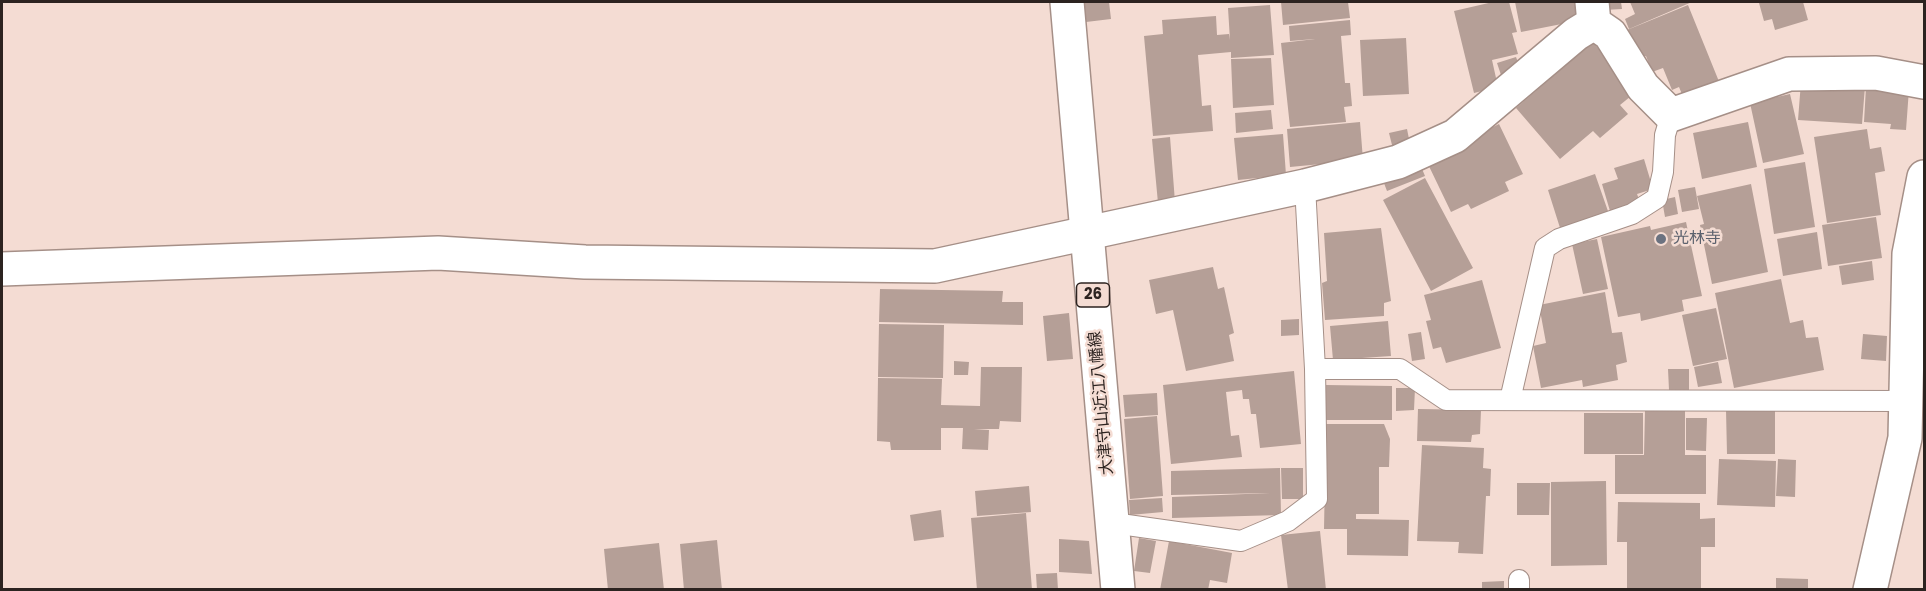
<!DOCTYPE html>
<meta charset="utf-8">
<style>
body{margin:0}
#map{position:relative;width:1926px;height:591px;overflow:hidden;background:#f4dcd3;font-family:Poppins,sans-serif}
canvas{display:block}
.frame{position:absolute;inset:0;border:3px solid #2c2320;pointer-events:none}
</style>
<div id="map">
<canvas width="1926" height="591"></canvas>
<div class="frame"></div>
</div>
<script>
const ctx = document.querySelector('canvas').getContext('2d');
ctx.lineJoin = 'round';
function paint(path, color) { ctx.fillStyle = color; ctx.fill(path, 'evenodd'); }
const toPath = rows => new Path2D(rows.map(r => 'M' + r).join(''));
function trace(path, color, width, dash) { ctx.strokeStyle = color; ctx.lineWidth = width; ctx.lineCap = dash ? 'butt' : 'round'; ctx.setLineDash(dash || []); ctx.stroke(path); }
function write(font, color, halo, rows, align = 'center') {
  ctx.font = font + ' Poppins,"Noto Sans JP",sans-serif'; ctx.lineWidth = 5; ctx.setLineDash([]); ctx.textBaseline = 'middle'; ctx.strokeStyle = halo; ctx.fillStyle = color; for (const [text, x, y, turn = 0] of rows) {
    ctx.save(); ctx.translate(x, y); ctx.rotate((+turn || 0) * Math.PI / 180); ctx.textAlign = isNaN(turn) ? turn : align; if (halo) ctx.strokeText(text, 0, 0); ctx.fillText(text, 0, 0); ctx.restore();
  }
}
paint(toPath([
 [1084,2,1109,2,1111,19,1086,22],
 [1281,2,1348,2,1350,18,1283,25],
 [1493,2,1509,2,1517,32,1512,33,1518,54,1492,60,1498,87,1474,93,1454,11],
 [1515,2,1578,2,1582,20,1521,32],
 [1604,2,1621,2,1622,9,1604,10],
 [1630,2,1692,2,1629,29,1625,19,1635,14],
 [1765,2,1803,2,1808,20,1775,30,1772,19,1764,21,1759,3],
 [1270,5,1274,55,1231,58,1231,52,1198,55,1202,106,1211,105,1213,131,1153,136,1144,36,1163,34,1162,20,1216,16,1217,35,1229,34,1230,40,1228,8],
 [1688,5,1720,84,1684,99,1679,87,1672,90,1663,68,1652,72,1646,56,1640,59,1627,30],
 [1350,20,1351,35,1341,36,1345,83,1350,83,1352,106,1344,107,1346,122,1290,127,1281,43,1315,39,1290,41,1289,26],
 [1406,38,1409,94,1363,96,1360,40],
 [1593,42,1636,92,1620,105,1628,114,1600,138,1593,131,1560,159,1516,108],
 [1516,57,1520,68,1501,75,1497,63],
 [1271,58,1274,105,1233,108,1231,59],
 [1801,82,1865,86,1862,124,1798,120],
 [1866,87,1909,89,1906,130,1890,129,1891,124,1864,122],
 [1790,94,1804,154,1763,163,1750,103],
 [1271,110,1273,129,1236,133,1235,113],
 [1360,122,1363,160,1290,167,1287,129],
 [1748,122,1757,167,1702,179,1693,133],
 [1499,124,1523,174,1505,182,1509,191,1471,209,1468,204,1451,212,1426,160],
 [1407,129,1411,149,1394,153,1389,133],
 [1867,129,1870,149,1881,147,1885,171,1875,173,1881,215,1827,223,1814,137],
 [1283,134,1286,175,1238,180,1234,138],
 [1170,137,1175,202,1158,203,1152,139],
 [1644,159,1653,189,1637,194,1640,202,1610,211,1602,184,1618,179,1614,168],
 [1805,162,1815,227,1774,234,1764,169],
 [1420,164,1425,176,1387,191,1382,178],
 [1595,174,1609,214,1561,231,1548,190],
 [1425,178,1473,268,1431,291,1383,200],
 [1751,184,1768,272,1712,284,1700,225,1704,224,1697,196],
 [1695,187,1699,209,1682,212,1678,190],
 [1675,197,1678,214,1665,217,1662,200],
 [1876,217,1882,258,1828,266,1822,225],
 [1686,222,1702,296,1682,300,1684,311,1641,321,1640,313,1618,317,1601,237,1650,226,1651,230],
 [1381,228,1391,301,1384,303,1384,316,1325,320,1322,283,1327,281,1324,233],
 [1817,232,1822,269,1783,276,1777,239],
 [1597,239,1608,289,1583,294,1572,244],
 [1872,261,1874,280,1842,285,1839,266],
 [1213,267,1218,289,1224,287,1234,333,1229,335,1234,361,1186,371,1173,310,1156,314,1149,280],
 [1781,279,1790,323,1803,320,1806,338,1818,337,1824,370,1734,388,1715,293],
 [1482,280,1501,348,1446,363,1441,347,1433,349,1426,321,1431,320,1424,295],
 [880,289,1003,291,1002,302,1023,302,1023,325,879,322],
 [1605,292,1612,333,1622,332,1627,362,1616,365,1618,380,1583,387,1582,380,1541,388,1533,346,1546,343,1539,305],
 [1716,308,1727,359,1693,366,1682,315],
 [1069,313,1073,359,1047,361,1043,316],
 [1299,319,1299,335,1281,336,1281,320],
 [1388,321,1391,356,1333,360,1330,326],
 [879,324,944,325,943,378,878,377],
 [1421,332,1425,359,1412,361,1408,334],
 [1863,334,1887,336,1886,361,1861,359],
 [954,361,969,362,968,375,954,375],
 [1718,362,1722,383,1698,387,1694,367],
 [981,367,1022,367,1021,422,1000,421,999,429,974,429,989,430,988,450,962,449,963,428,941,428,941,450,891,450,890,442,877,441,878,378,942,379,941,405,980,406],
 [1668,369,1689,369,1689,390,1669,390],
 [1294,371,1301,444,1260,448,1256,414,1251,414,1249,399,1243,399,1242,390,1226,392,1231,436,1239,435,1242,457,1171,464,1163,385],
 [1326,385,1392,386,1392,420,1326,420],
 [1396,388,1415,388,1414,410,1396,411],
 [1157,393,1158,415,1125,417,1123,395],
 [1418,409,1481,410,1480,434,1472,435,1471,442,1417,441],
 [1645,410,1685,410,1685,455,1706,455,1706,494,1615,494,1615,455,1644,455],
 [1726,410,1775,410,1775,454,1727,454],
 [1584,413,1643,413,1643,454,1584,454],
 [1157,416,1163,496,1130,499,1124,419],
 [1686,418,1707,418,1706,451,1686,450],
 [1326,424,1384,424,1390,439,1389,467,1379,467,1379,514,1356,514,1356,519,1409,520,1408,556,1347,555,1347,529,1324,529],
 [1422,445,1484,448,1483,468,1491,469,1490,496,1486,496,1483,554,1458,553,1459,542,1417,541],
 [1719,459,1776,461,1775,507,1717,505],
 [1778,459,1796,460,1795,497,1776,496],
 [1280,468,1281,515,1172,518,1172,497,1270,493,1171,495,1171,471],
 [1281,468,1303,468,1303,499,1282,499],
 [1606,481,1607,565,1551,566,1551,482],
 [1517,483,1550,483,1549,515,1517,515],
 [1029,486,1031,512,977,516,975,491],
 [1162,498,1163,512,1130,515,1129,500],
 [1618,502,1700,503,1700,519,1715,518,1715,547,1701,547,1701,590,1627,589,1627,542,1617,542],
 [941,510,944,537,914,541,910,515],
 [1026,513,1032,590,977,590,971,518],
 [1320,531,1326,590,1288,590,1281,535],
 [1139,538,1156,541,1150,573,1134,571],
 [1059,539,1089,541,1092,574,1059,572],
 [717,540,722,590,684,590,680,544],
 [1169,541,1232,553,1227,583,1210,580,1208,590,1160,590],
 [659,543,664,590,608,590,604,549],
 [1057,573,1058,590,1037,590,1036,574],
 [1776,578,1808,579,1808,590,1776,590],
 [1504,581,1504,590,1482,590,1482,582]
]), '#b59f97');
const service = toPath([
 [1315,369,1400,369,1446,400,1906,401],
 [1510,400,1545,248,1559,239,1632,214,1657,198,1663,172,1665,135,1671,115],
 [1113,523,1241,541,1288,521,1317,499,1315,369,1305,186],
 [1519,580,1519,590]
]);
const minor = toPath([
 [1592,2,1594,23,1610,34,1643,87,1671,115,1789,74,1876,73,1924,82],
 [2,269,438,253,585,262,935,266,1305,186,1398,162,1455,136,1576,34,1594,23],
 [1870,590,1905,438,1909,254,1924,177]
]);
const primary = toPath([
 [1067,2,1118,590]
]);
trace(service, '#a58f87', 22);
trace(minor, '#a58f87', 36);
trace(primary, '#a58f87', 36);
trace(service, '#fff', 20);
trace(minor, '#fff', 33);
trace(primary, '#fff', 33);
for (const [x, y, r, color] of [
 [1661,239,6,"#6b7280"]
]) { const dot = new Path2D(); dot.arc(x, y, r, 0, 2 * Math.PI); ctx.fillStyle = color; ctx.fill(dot); trace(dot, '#f4dcd3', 2); }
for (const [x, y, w] of [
 [1093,295,33]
]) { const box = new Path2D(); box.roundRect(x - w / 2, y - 12, w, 24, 4.5); ctx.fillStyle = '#f4dcd3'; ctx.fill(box); trace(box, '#2c2320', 1.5); }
write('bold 15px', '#2c2320', null, [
 ["26",1093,295]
]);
write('16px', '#5b616d', '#f4dcd3', [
 ["光林寺",1673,239]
], 'left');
write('16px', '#2c2320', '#f4dcd3', [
 ["大津守山近江八幡線",1102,403,-95]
]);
</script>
